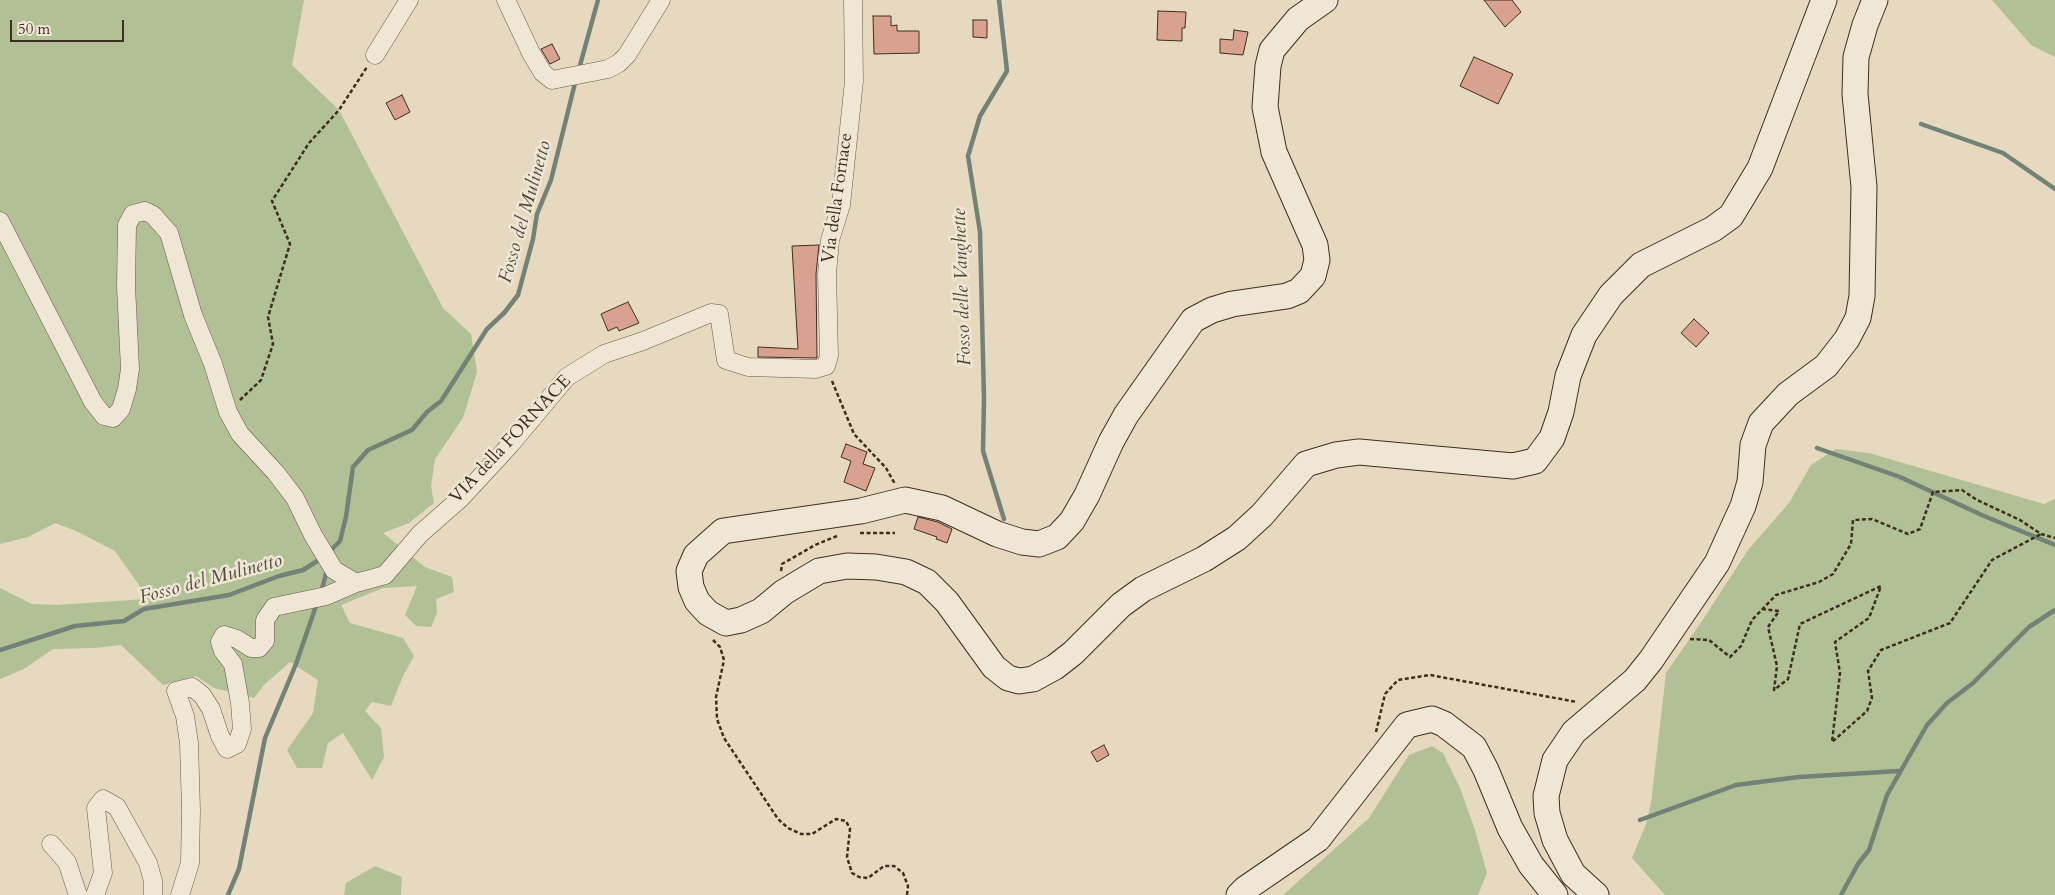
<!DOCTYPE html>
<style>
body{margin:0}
#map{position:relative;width:2055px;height:895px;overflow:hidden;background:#e7d9bf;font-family:Cardo,serif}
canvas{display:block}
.scale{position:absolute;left:10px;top:20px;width:114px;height:22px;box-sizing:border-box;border:2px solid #3e2e20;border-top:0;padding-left:6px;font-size:15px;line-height:18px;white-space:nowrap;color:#3e2e20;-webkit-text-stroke:4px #efe6d5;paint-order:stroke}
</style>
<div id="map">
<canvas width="2055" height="895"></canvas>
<div class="scale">50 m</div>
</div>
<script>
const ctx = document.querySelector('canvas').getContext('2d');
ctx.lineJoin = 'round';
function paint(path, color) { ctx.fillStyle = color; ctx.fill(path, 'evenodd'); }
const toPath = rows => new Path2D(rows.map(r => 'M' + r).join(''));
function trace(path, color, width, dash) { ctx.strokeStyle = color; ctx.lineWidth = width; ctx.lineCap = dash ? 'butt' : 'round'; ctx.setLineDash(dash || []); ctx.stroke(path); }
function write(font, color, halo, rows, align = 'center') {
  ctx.font = font + ' Cardo,serif'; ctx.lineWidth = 5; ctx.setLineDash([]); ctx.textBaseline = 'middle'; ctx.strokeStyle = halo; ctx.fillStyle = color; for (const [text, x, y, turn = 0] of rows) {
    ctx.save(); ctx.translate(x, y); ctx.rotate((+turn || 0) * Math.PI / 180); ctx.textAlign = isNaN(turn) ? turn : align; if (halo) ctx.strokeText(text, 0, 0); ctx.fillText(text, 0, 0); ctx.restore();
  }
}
paint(toPath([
 [0,0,304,0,292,65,339,110,443,308,471,334,477,372,463,418,435,459,431,486,434,503,409,523,383,533,425,567,452,577,454,592,436,599,437,613,431,627,416,626,405,615,417,586,383,588,341,605,350,623,403,638,414,656,403,676,391,706,372,702,365,711,381,728,384,757,372,780,343,733,328,743,322,768,297,768,287,750,313,713,318,680,290,662,265,684,254,698,214,688,196,676,163,685,121,645,95,648,53,649,24,669,0,679,0,588,32,604,56,605,145,599,141,588,115,551,76,531,55,523,28,537,0,544],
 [1992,0,2055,0,2055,57,2031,45],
 [1836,449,1869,453,2044,504,2055,499,2055,895,1665,895,1632,858,1646,824,1651,803,1666,673,1702,621,1748,550,1789,503,1811,465],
 [1432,746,1443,753,1460,788,1474,827,1487,873,1478,895,1283,895,1369,818,1409,755],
 [375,866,402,877,401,895,344,895,346,883]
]), '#b1c095');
trace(toPath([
 [999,0,1007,71,980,116,968,156,980,232,984,399,983,451,1004,519],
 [579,69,598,0],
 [1921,124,2003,153,2055,189],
 [1817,448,1900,477,1984,516,2055,545],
 [328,553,340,541,346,517,353,467,368,450,412,430,427,412,441,401,487,329,504,313,518,295,533,239,537,214,551,180,576,79],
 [321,593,327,570],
 [0,650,75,626,124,621,144,609,229,595,279,576,303,570,322,558],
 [1640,820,1736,785,1799,777,1899,771],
 [228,895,239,869,265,738,296,664,317,603],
 [1841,895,1858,864,1869,850,1887,795,1927,725,1947,703,1973,683,2029,627,2055,610]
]), '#738276', 4.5);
const building = toPath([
 [1484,0,1512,0,1521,12,1505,27,1484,0],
 [1158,11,1186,12,1185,28,1182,28,1182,41,1157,40,1158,11],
 [873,16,891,16,891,26,897,25,897,31,919,31,919,53,874,54,873,16],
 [973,20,987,20,987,38,973,37,973,20],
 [1234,30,1248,32,1243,55,1220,53,1220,39,1233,40,1234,30],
 [552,44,560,59,550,64,541,49,552,44],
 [1474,57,1513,74,1498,104,1460,86,1474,57],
 [402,95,410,112,395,120,386,103,402,95],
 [819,245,816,274,817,358,758,357,758,347,798,349,792,246,819,245],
 [628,302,639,323,619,331,617,327,608,331,601,314,628,302],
 [1694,319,1709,333,1696,347,1681,333,1694,319],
 [846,444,867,452,863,464,875,468,866,491,844,482,851,461,841,457,846,444],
 [918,517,938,522,952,529,947,543,936,539,937,537,914,529,918,517],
 [1104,745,1109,755,1097,762,1091,752,1104,745]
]);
paint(building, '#d9a18f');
trace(building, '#3e2e20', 1);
const street = toPath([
 [506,0,531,53,543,73,552,80,608,69,619,63,627,55,661,0],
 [375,55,409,0],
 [0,221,93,402,104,416,113,418,121,409,127,389,130,369,126,286,127,225,133,214,145,211,153,215,169,233,193,315,213,364,228,412,240,434,276,473,295,498,313,535,334,570,356,583],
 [51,844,67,862,78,895],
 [95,895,103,873,96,808,103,799,117,807,148,863,153,881,153,895],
 [180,895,190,863,191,810,189,743,185,716,176,691,192,687,202,695,211,709,220,736,227,749,237,744,242,729,240,703,233,664,223,651,220,642,224,635,237,639,251,648,259,648,265,641,265,620,274,607,326,596,356,583,385,575,420,534,461,498,510,445,567,377,604,354,643,341,711,313,719,314,726,360,748,367,816,369,826,366,829,356,827,274,830,240,841,205,854,81,853,0]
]);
const secondary = toPath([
 [1325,0,1298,19,1272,50,1268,66,1265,107,1274,152,1315,245,1317,260,1313,276,1299,291,1287,296,1232,304,1212,310,1193,320,1126,415,1111,442,1087,495,1072,521,1057,537,1039,544,1022,542,997,534,942,508,905,500,861,511,723,531,696,555,689,571,691,587,697,601,708,613,726,623,741,620,761,611,784,592,819,571,847,566,876,567,906,572,927,582,947,602,994,667,1008,678,1019,681,1033,679,1055,667,1073,653,1121,605,1143,589,1204,559,1237,538,1262,515,1306,464,1336,455,1359,452,1513,466,1535,461,1552,438,1561,412,1568,376,1584,335,1611,295,1641,265,1713,229,1731,216,1760,168,1824,0],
 [1239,895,1245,889,1318,839,1407,725,1432,719,1444,724,1474,747,1486,770,1510,828,1531,865,1555,895],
 [1596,895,1573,874,1555,840,1547,813,1546,796,1555,760,1574,732,1635,680,1651,660,1717,563,1743,506,1750,482,1753,445,1761,423,1788,394,1826,366,1847,339,1858,318,1862,296,1864,187,1855,94,1856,57,1865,25,1875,0]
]);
trace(street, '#685948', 19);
trace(secondary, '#3e2e20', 27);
trace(toPath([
 [832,381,854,434,886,468,895,484],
 [240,400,261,380,273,344,268,317,290,244,272,201,309,143,339,110,367,67],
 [860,533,895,533],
 [781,571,782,564,815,545,837,536],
 [1762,609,1779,611,1768,627,1777,666,1774,690,1788,679,1800,624,1881,586,1869,618,1835,642,1840,673,1832,742,1867,711,1872,698,1868,671,1881,650,1950,623,1992,560,2041,534],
 [1690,639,1709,640,1730,657,1741,646,1752,620,1776,595,1819,582,1833,574,1851,544,1853,520,1872,519,1908,534,1920,529,1933,492,1962,490,1977,500,2020,520,2041,534,2055,538],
 [713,640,720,647,724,660,716,697,717,719,724,738,778,819,788,828,801,834,812,834,836,819,846,821,850,829,847,857,852,873,859,877,868,878,884,866,894,866,903,873,908,886,907,895],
 [1376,732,1385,694,1398,680,1430,675,1577,702]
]), '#3e2e20', 2.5, [4, 2.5]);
trace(street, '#efe6d5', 18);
trace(secondary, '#efe6d5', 25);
write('18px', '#3e2e20', '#efe6d5', [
 ["Via della Fornace",838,198,-82],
 ["VIA della FORNACE",511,440,-47]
]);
write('italic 19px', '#504a3d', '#efe6d5', [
 ["Fosso del Mulinetto",526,212,-74],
 ["Fosso delle Vanghette",963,287,-92],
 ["Fosso del Mulinetto",211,580,-15]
]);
</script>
